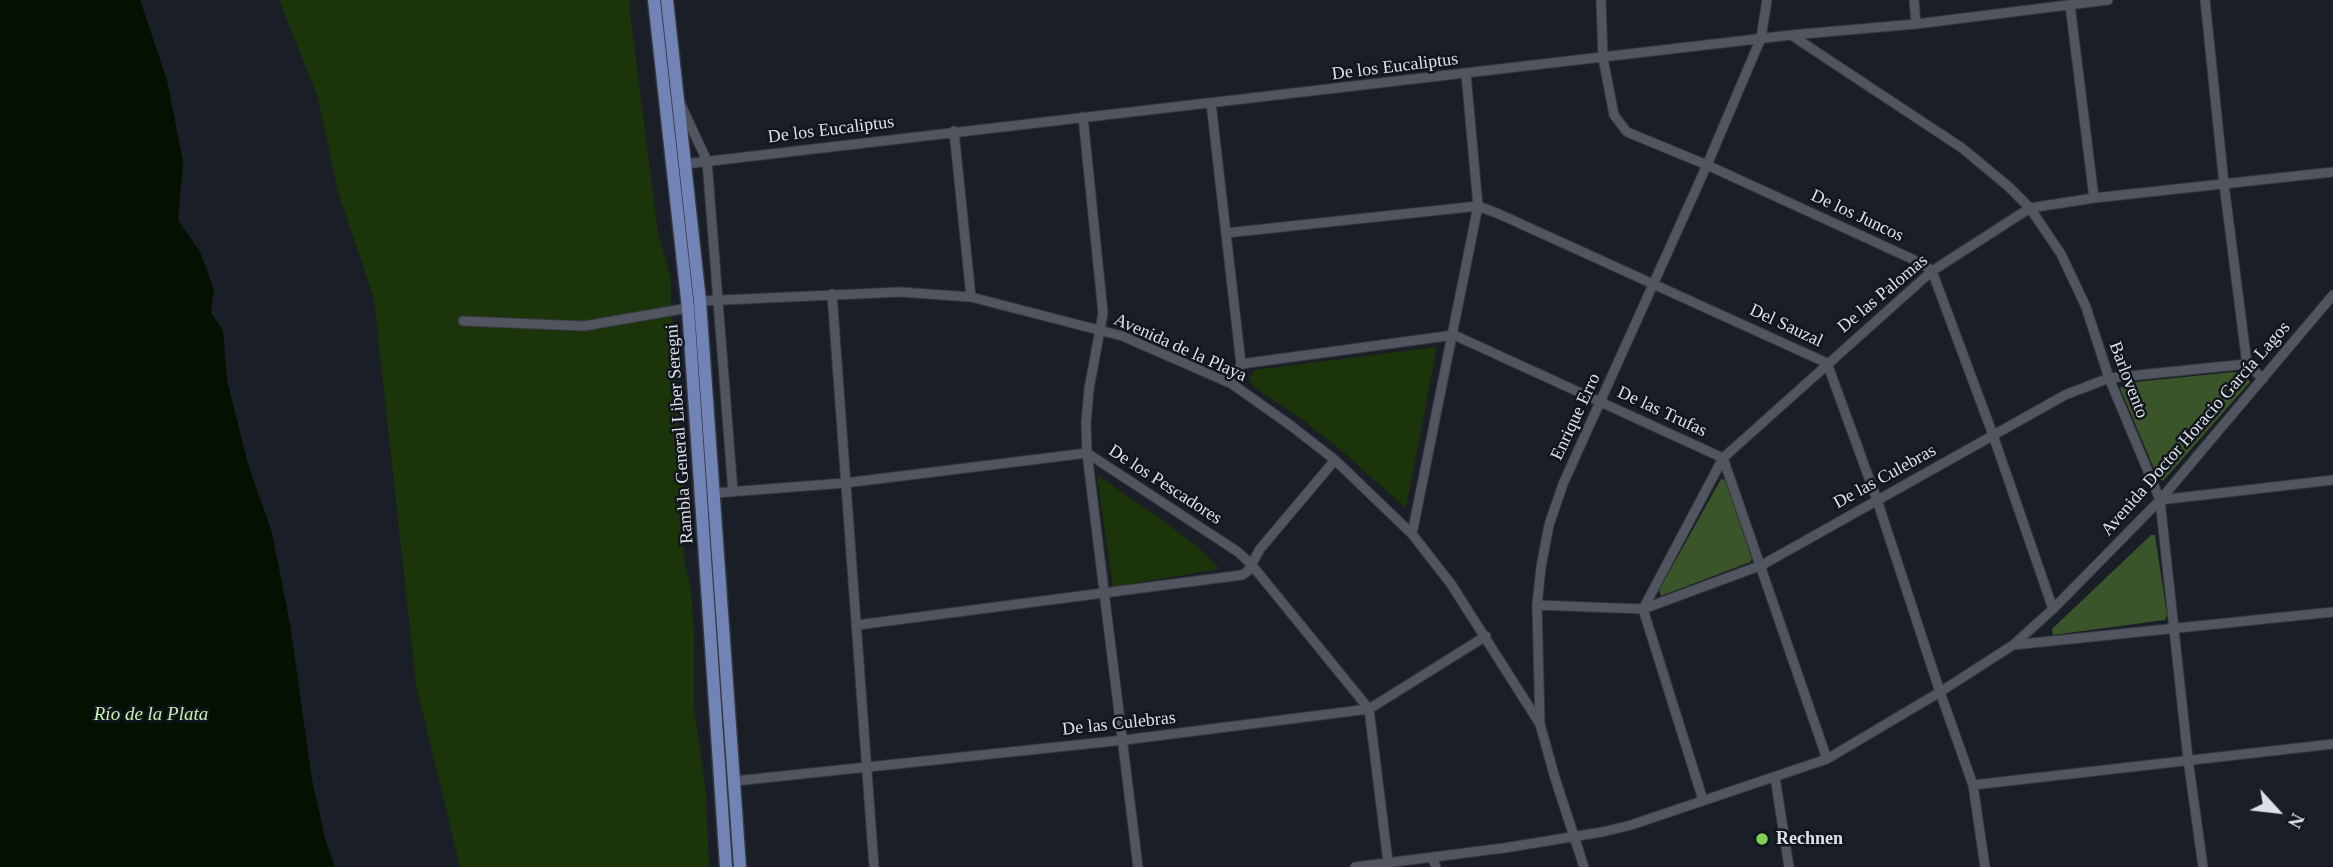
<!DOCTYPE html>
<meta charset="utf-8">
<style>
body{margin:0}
#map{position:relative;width:2333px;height:867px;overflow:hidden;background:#1a1e27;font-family:Georgia,serif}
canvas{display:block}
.north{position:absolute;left:2242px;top:776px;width:70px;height:70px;-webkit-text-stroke:5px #11151e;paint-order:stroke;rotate:117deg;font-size:19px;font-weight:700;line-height:28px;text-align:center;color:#dde0e6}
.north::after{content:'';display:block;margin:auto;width:24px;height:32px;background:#dde0e6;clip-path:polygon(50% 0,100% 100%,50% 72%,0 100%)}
</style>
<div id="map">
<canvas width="2333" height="867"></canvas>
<div class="north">N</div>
</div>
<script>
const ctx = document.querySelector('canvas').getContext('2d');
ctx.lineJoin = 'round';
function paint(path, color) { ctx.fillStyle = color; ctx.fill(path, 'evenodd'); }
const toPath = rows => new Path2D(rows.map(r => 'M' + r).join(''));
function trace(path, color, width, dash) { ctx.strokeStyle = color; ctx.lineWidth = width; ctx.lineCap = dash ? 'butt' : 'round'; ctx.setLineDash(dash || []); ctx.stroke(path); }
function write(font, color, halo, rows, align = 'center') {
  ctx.font = font + ' Georgia,serif'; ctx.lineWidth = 5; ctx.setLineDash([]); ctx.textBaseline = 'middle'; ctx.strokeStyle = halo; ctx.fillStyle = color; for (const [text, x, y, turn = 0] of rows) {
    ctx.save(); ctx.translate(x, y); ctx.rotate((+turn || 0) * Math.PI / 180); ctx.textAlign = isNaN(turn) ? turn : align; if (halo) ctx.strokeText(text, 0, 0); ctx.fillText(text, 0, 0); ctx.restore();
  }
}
paint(toPath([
 [279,0,630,0,631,20,658,232,671,279,671,310,676,341,680,462,686,500,682,529,684,560,691,588,694,635,694,706,706,793,709,867,460,867,416,685,374,299,338,192,318,98],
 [658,0,662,0,696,307,734,867,729,848],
 [1437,347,1406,508,1336,446,1300,418,1254,387,1249,378,1255,370],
 [1097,475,1157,516,1199,548,1220,569,1113,587]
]), '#1b340a');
paint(toPath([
 [2234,372,2244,374,2250,382,2163,481,2158,478,2120,388,2126,383],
 [1721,479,1725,480,1752,559,1750,562,1661,596,1659,590],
 [2151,535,2155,535,2167,615,2165,620,2053,635,2052,629]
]), '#395529');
paint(toPath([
 [0,0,140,0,167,80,183,162,178,220,200,252,214,289,211,313,223,330,227,380,248,464,272,533,290,624,312,780,325,838,335,867,0,867]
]), '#021100');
const minor = toPath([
 [1601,0,1603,58,1614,115,1627,132,1707,165,1921,263,1932,271,1993,435,2053,609],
 [1914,0,1916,24],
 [2205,0,2224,184,2247,364,2263,379],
 [2070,5,2094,198],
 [1791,35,1962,148,2009,187,2030,208,2061,254,2086,307,2109,378,2160,500,2188,759,2203,867],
 [1211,103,1241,364,1232,384],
 [681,105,707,161,733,492],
 [1083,117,1103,313,1089,389,1086,423,1087,453,1138,867],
 [954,131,971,297],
 [685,164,1791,35,1916,24,2108,0],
 [1226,233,1478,206,1499,214,1827,363,1877,500,1940,692,1973,785,1985,867],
 [832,294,874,867],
 [700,301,900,292,971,297,1122,336,1232,384,1290,425,1335,460,1412,534,1451,584,1540,724],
 [463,321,584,326,688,308],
 [1241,364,1454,335,1723,458,1827,759],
 [715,493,845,483,1087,453,1238,552,1251,564,1369,709,1388,862],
 [2160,500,2333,480],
 [1412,534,1478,206,1466,74],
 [1537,605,1643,609,1762,565,2065,395,2109,378,2247,364],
 [857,625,1242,575,1248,571,1260,549,1335,460],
 [2013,645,2333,612],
 [1775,777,1789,867],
 [735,781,1124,740,1369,709,1486,636],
 [1973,785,2333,744],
 [1703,800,1643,609,1723,458,1932,271,2030,208,2094,198,2333,172],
 [1432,857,1436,867],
 [1355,867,1504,848,1602,832,1631,825,1827,759,1940,692,2013,645,2053,609,2160,500,2333,295],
 [1584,867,1555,778,1540,724,1537,605,1541,567,1549,525,1563,484,1707,165,1761,38,1767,0]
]);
const major = toPath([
 [654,0,688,308,726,867],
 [667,0,700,301,740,867]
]);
trace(minor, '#35383f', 11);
trace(major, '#35383f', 15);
trace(minor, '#515560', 9);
trace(major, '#7184b5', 12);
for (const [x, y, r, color] of [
 [1762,839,7,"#82d04f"]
]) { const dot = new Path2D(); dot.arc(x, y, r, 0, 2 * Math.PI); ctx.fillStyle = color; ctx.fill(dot); trace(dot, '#11151e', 2.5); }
write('18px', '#dde0e6', '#11151e', [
 ["De los Eucaliptus",1395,67,-7],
 ["De los Eucaliptus",831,130,-7],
 ["De los Juncos",1857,216,25],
 ["De las Palomas",1883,294,-40],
 ["Del Sauzal",1786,326,25],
 ["Avenida de la Playa",1180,348,24],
 ["Barlovento",2128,380,69],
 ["De las Trufas",1662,412,25],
 ["Enrique Erro",1576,417,-65],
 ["Avenida Doctor Horacio García Lagos",2196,429,-49],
 ["Rambla General Liber Seregni",680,434,-94],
 ["De las Culebras",1885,477,-29],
 ["De los Pescadores",1165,485,33],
 ["De las Culebras",1119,724,-6]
]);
write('bold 18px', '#dde0e6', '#11151e', [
 ["Rechnen",1776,839]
], 'left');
write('italic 19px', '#c4f2ab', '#11151e', [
 ["Río de la Plata",151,715]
]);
</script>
